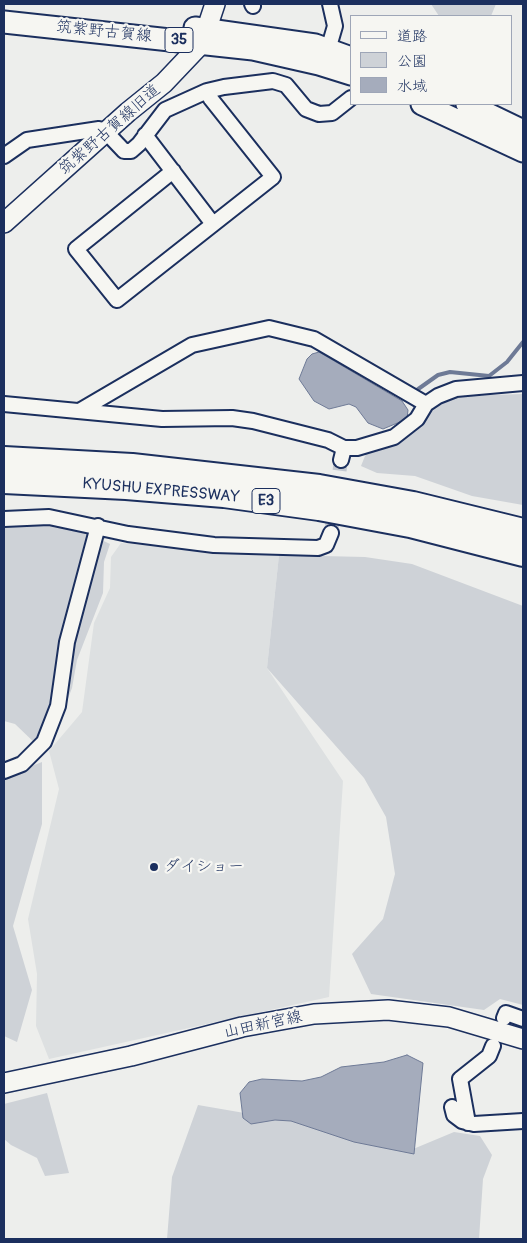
<!DOCTYPE html>
<meta charset="utf-8">
<style>
body{margin:0}
#map{position:relative;width:527px;height:1243px;overflow:hidden;background:#edeeec;font-family:Pangolin,"Klee One",sans-serif}
canvas{display:block}
.frame{position:absolute;inset:0;border:5px solid #1b2f5e;pointer-events:none}
.legend{position:absolute;left:350px;top:15px;width:162px;height:90px;box-sizing:border-box;background:#f6f6f2;border:1px solid #9ea6b7;margin:0;padding:6px 9px;list-style:none;font-size:15px;color:#1b2f5e}
.legend li{display:flex;align-items:center;gap:10px;height:25px}
.legend b{width:25px;border:1px solid #9ea6b7}
</style>
<div id="map">
<canvas width="527" height="1243"></canvas>
<div class="frame"></div>
<ul class="legend">
<li><b style="height:6px;background:#f6f6f2"></b>道路</li>
<li><b style="height:14px;background:#ced2d7"></b>公園</li>
<li><b style="height:14px;background:#a5acbc"></b>水域</li>
</ul>
</div>
<script>
const ctx = document.querySelector('canvas').getContext('2d');
ctx.lineJoin = 'round';
function paint(path, color) { ctx.fillStyle = color; ctx.fill(path, 'evenodd'); }
const toPath = rows => new Path2D(rows.map(r => 'M' + r).join(''));
function trace(path, color, width, dash) { ctx.strokeStyle = color; ctx.lineWidth = width; ctx.lineCap = dash ? 'butt' : 'round'; ctx.setLineDash(dash || []); ctx.stroke(path); }
function write(font, color, halo, rows, align = 'center') {
  ctx.font = font + ' Pangolin,"Klee One",sans-serif'; ctx.lineWidth = 4.5; ctx.setLineDash([]); ctx.textBaseline = 'middle'; ctx.strokeStyle = halo; ctx.fillStyle = color; for (const [text, x, y, turn = 0] of rows) {
    ctx.save(); ctx.translate(x, y); ctx.rotate((+turn || 0) * Math.PI / 180); ctx.textAlign = isNaN(turn) ? turn : align; if (halo) ctx.strokeText(text, 0, 0); ctx.fillText(text, 0, 0); ctx.restore();
  }
}
paint(toPath([
 [121,543,279,555,267,668,343,781,329,997,49,1059,36,1026,37,974,28,919,59,789,49,751,82,712,94,623,110,588,111,557]
]), '#dde0e1');
paint(toPath([
 [431,4,496,4,491,16,439,16],
 [523,394,523,505,472,496,415,476,377,473,361,466,367,451,433,403,456,396],
 [64,522,110,544,104,562,103,593,77,660,72,688,56,730,39,747,15,724,4,721,4,524],
 [279,555,365,557,412,564,523,606,523,1005,500,999,484,1010,371,994,352,954,383,919,395,874,386,817,364,778,267,668],
 [42,762,42,824,13,926,32,990,17,1042,4,1036,4,777],
 [47,1093,69,1173,45,1176,37,1158,11,1145,4,1139,4,1104],
 [198,1105,256,1115,322,1114,356,1137,406,1152,454,1132,480,1136,492,1155,483,1179,479,1239,167,1239,172,1177]
]), '#ced2d7');
const water = toPath([
 [319,352,402,401,408,410,407,419,383,429,368,423,356,407,349,404,329,409,314,401,299,379,307,359,312,354,319,352],
 [407,1055,423,1063,414,1154,354,1142,291,1121,275,1120,251,1124,243,1118,240,1093,249,1082,262,1079,302,1081,321,1077,341,1067,384,1062,407,1055]
]);
paint(water, '#a5acbc');
trace(water, '#6e7a96', 1);
trace(toPath([
 [414,392,438,375,450,372,489,376,507,362,523,342]
]), '#6e7a96', 4);
trace(toPath([
 [331,533,341,460]
]), '#c3c8d0', 14, [14, 7]);
const street = toPath([
 [252,4,253,6],
 [328,50,335,26,330,4],
 [145,135,213,224],
 [4,156,27,140,99,129,106,132,124,151,131,151,139,144,165,110,207,91,224,87,273,81,286,85,306,109,319,114,332,113,351,98],
 [173,171,76,249,117,300,273,177,211,99,207,91],
 [4,404,162,419,232,418,253,421,328,440,344,448,341,460],
 [81,410,192,345,269,328,314,339,426,404,438,396,456,389,523,383],
 [344,448,357,448,394,437,417,419,426,404],
 [4,519,49,517,128,534,214,545,318,548,326,545,331,533],
 [4,771,22,764,44,742,58,706,67,642,98,526],
 [504,1018,506,1013,523,1019],
 [452,1107,454,1115,462,1121,474,1124,523,1121],
 [468,1123,460,1079,489,1056,493,1046]
]);
const secondary = toPath([
 [4,223,128,112,164,83,202,43,215,4],
 [4,1083,131,1056,242,1027,314,1014,388,1010,449,1017,523,1039]
]);
const primary = toPath([
 [4,22,253,49,319,64,351,74],
 [195,28,315,45,351,58],
 [422,104,523,151],
 [467,104,523,131]
]);
const highway = toPath([
 [4,459,132,466,319,487,413,504,523,531],
 [4,481,126,487,224,495,319,508,410,525,523,554]
]);
trace(street, '#1b2f5e', 18);
trace(secondary, '#1b2f5e', 22);
trace(primary, '#1b2f5e', 25);
trace(highway, '#1b2f5e', 28);
trace(street, '#f6f6f2', 14);
trace(secondary, '#f6f6f2', 19);
trace(primary, '#f6f6f2', 21);
trace(highway, '#f6f6f2', 24);
for (const [x, y, r, color] of [
 [154,867,5,"#1b2f5e"]
]) { const dot = new Path2D(); dot.arc(x, y, r, 0, 2 * Math.PI); ctx.fillStyle = color; ctx.fill(dot); trace(dot, '#f6f6f2', 2); }
for (const [x, y, w] of [
 [179,40,28],
 [266,501,28]
]) { const box = new Path2D(); box.roundRect(x - w / 2, y - 12.5, w, 25, 4); ctx.fillStyle = '#f6f6f2'; ctx.fill(box); trace(box, '#1b2f5e', 1); }
write('bold 15px', '#1b2f5e', null, [
 ["35",179,40],
 ["E3",266,501]
]);
write('16px', '#1b2f5e', '#f6f6f2', [
 ["筑紫野古賀線",104,32,6],
 ["筑紫野古賀線旧道",110,130,-41],
 ["KYUSHU EXPRESSWAY",161,491,5],
 ["山田新宮線",263,1025,-12]
]);
write('16px', '#1b2f5e', '#f6f6f2', [
 ["ダイショー",164,867]
], 'left');
</script>
